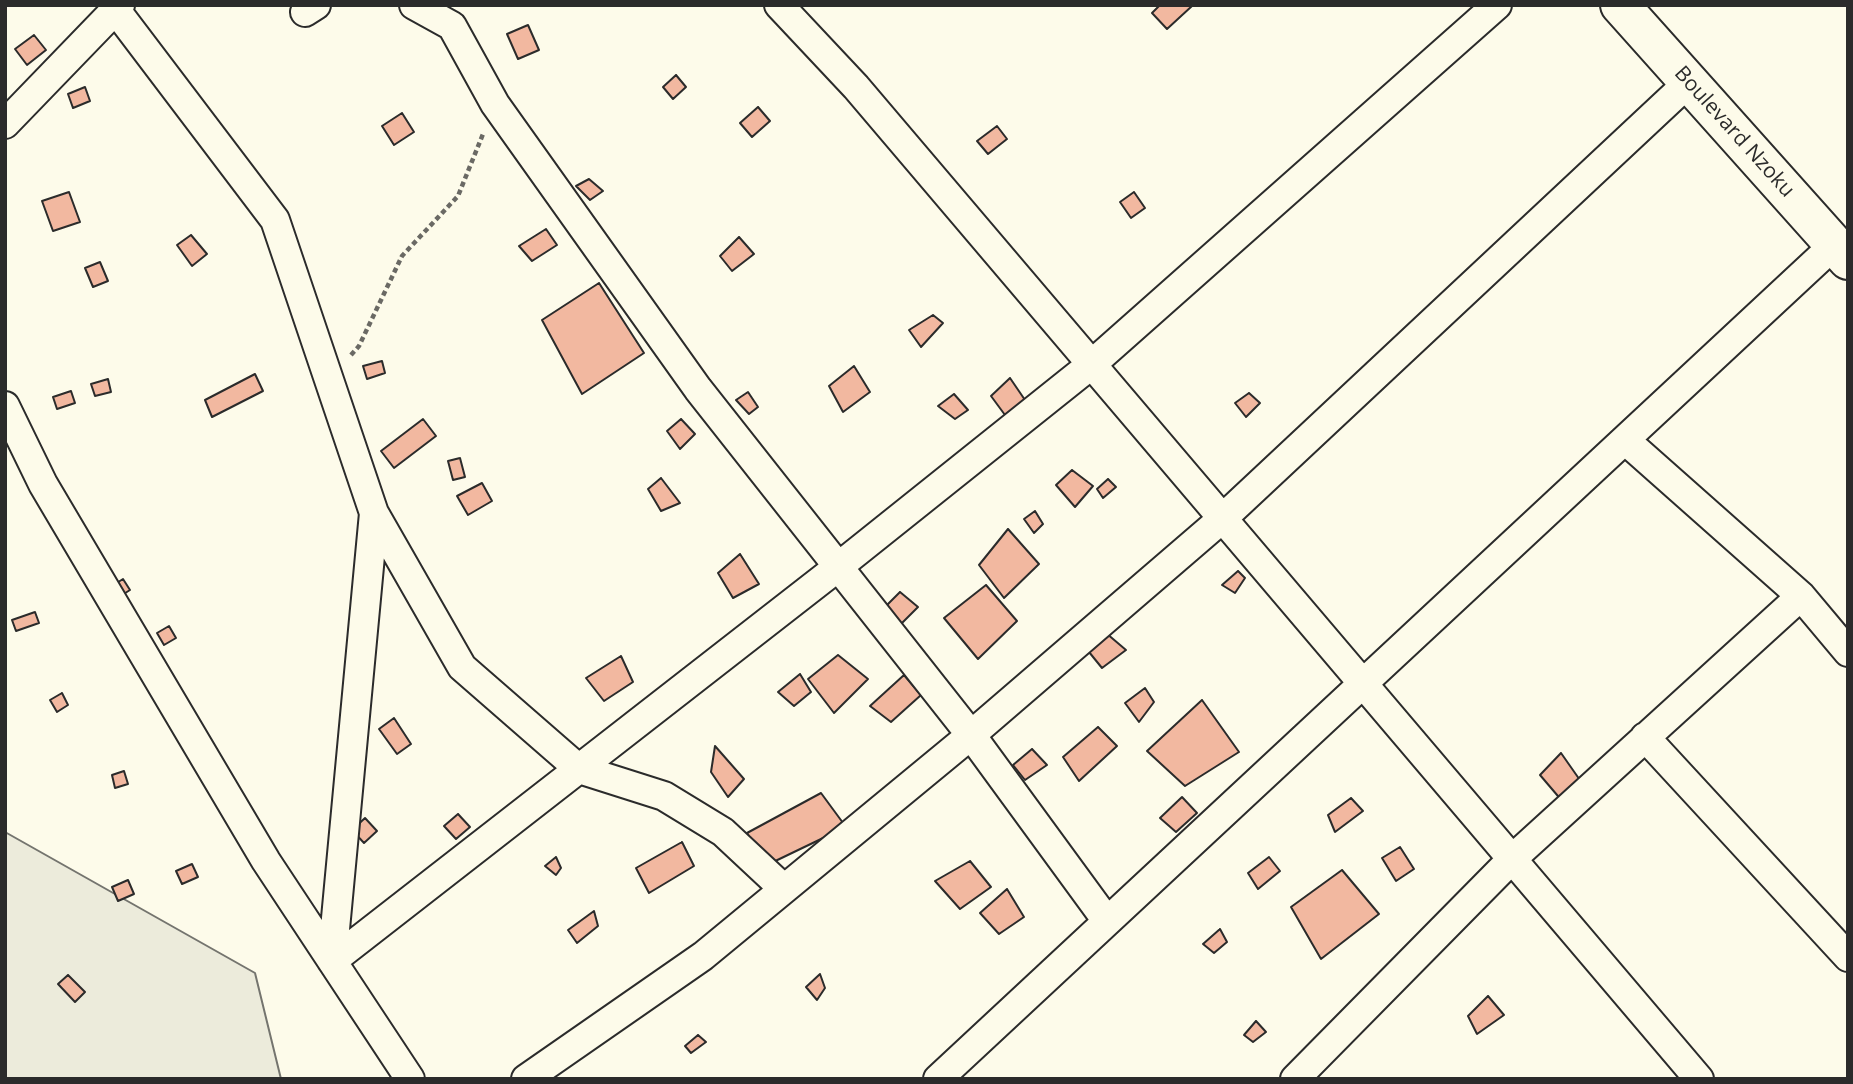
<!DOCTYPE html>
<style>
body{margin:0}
#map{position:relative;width:1853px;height:1084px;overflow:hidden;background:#fdfbea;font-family:"Open Sans",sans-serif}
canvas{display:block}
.frame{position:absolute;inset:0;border:7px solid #2b2b2b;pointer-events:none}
</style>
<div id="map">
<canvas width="1853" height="1084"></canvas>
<div class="frame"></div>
</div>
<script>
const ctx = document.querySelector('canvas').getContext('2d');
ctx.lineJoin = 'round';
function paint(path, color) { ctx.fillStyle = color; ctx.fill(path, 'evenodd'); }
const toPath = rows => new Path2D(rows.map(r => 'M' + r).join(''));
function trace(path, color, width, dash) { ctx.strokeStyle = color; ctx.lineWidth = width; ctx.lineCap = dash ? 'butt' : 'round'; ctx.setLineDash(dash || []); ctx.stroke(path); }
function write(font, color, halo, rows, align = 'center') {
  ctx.font = font + ' "Open Sans",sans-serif'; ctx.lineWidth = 5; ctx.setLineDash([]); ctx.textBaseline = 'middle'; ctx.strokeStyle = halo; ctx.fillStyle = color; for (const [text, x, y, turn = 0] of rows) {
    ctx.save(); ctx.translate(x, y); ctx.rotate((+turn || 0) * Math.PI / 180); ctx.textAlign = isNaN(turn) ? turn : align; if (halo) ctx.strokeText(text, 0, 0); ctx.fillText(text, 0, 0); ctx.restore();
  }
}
const green = toPath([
 [5,832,255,973,281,1079,5,1079,5,832]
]);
paint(green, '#ecebdb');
trace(green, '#74746e', 2);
const building = toPath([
 [1160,5,1191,5,1192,6,1167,29,1152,13,1160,5],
 [528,25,539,50,518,59,507,34,528,25],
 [34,35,46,50,27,65,15,49,34,35],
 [676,75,686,87,673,99,663,87,676,75],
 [85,87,90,101,73,108,68,94,85,87],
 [758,107,770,121,752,137,740,123,758,107],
 [402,113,414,132,394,145,382,126,402,113],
 [997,126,1007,139,988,154,977,141,997,126],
 [589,179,603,191,590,200,576,186,589,179],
 [69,192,80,222,53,231,42,201,69,192],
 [1134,192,1145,208,1131,218,1120,202,1134,192],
 [546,229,557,245,532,261,519,246,546,229],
 [191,235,207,254,192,266,177,245,191,235],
 [739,237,754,254,732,271,720,256,739,237],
 [100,262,108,281,93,287,85,268,100,262],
 [599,283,644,353,582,394,542,320,599,283],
 [933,315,943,323,921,347,909,330,933,315],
 [382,361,385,373,367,379,363,366,382,361],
 [854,366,870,392,843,412,829,386,854,366],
 [255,374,263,391,212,417,205,400,255,374],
 [1010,378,1025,400,1005,415,991,396,1010,378],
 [108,379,111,392,95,396,91,384,108,379],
 [71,391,75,403,57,409,53,397,71,391],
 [748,392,758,407,749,414,736,400,748,392],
 [1249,393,1260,403,1246,417,1235,403,1249,393],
 [954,394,968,410,955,419,938,406,954,394],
 [423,419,436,436,394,468,381,451,423,419],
 [681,419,695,434,680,449,667,431,681,419],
 [460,458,465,477,453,480,448,461,460,458],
 [1072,470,1093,486,1075,507,1056,485,1072,470],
 [661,478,680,503,661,511,648,489,661,478],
 [1108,479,1116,487,1103,498,1097,489,1108,479],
 [482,483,492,501,468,515,457,496,482,483],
 [1035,511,1043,524,1034,533,1024,519,1035,511],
 [1008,529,1039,564,1004,598,979,565,1008,529],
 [740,554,759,584,733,598,718,573,740,554],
 [1238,571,1245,578,1235,593,1222,585,1238,571],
 [123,579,130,590,119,597,112,586,123,579],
 [986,585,1017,621,978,659,944,618,986,585],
 [900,592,918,607,900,625,885,607,900,592],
 [35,612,39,623,16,631,12,620,35,612],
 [169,626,176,638,164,645,157,633,169,626],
 [1106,633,1126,650,1102,668,1089,652,1106,633],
 [838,655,868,679,834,713,808,679,838,655],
 [621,656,633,682,604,701,586,678,621,656],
 [800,674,811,692,794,706,778,692,800,674],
 [904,675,921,695,891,722,870,706,904,675],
 [1145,688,1154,702,1139,722,1125,703,1145,688],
 [62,693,68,705,57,712,50,700,62,693],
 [1202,700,1239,752,1185,786,1147,751,1202,700],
 [394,718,411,744,397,754,379,729,394,718],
 [1098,727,1117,746,1079,781,1063,757,1098,727],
 [715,746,744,779,728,797,711,772,715,746],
 [1032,749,1047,765,1025,780,1013,765,1032,749],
 [1561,753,1582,783,1563,802,1540,775,1561,753],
 [124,771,128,784,115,788,112,775,124,771],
 [821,793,846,827,767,865,747,833,821,793],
 [1182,797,1197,813,1176,832,1160,818,1182,797],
 [1351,798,1363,811,1335,832,1328,815,1351,798],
 [458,814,470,827,456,839,444,826,458,814],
 [365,818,377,831,364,843,352,830,365,818],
 [682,842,694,866,649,893,636,868,682,842],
 [1400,847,1414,869,1396,881,1382,858,1400,847],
 [556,857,561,868,556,875,545,866,556,857],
 [1269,857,1280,871,1258,889,1248,873,1269,857],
 [970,861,991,887,960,909,935,881,970,861],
 [192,864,198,877,182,884,176,871,192,864],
 [1342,870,1379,914,1321,959,1291,907,1342,870],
 [128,880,134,894,118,901,112,887,128,880],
 [1007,889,1024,917,999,934,980,913,1007,889],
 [594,911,598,926,577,943,568,930,594,911],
 [1220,929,1227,942,1214,953,1203,944,1220,929],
 [820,974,825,988,817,1000,806,987,820,974],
 [68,975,85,992,75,1002,58,984,68,975],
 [1488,996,1504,1015,1477,1034,1468,1016,1488,996],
 [1256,1021,1266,1032,1253,1042,1244,1035,1256,1021],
 [698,1035,706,1042,691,1053,685,1046,698,1035]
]);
paint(building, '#f2b8a0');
trace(building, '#2b2b2b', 2);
const street = toPath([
 [112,5,275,220,374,513,462,667,579,769,664,796,723,832,784,889],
 [414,5,452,26,495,104,698,389,971,735,1107,921],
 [779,5,856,87,1699,1079],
 [305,12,316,5],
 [5,124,120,5],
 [5,406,43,484,266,861,410,1079],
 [1625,440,1801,596,1848,652],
 [1645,737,1848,957],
 [332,961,838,567,1092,364,1497,5],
 [332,961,374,513],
 [526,1079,703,956,971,735,1223,518,1689,82],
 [938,1079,1834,245],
 [1295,1079,1512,859,1801,596]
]);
const secondary = toPath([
 [1620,5,1848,260]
]);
trace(street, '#2b2b2b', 32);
trace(secondary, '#2b2b2b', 42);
trace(toPath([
 [351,355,359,346,402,256,458,196,483,134]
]), '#6a6964', 4.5, [5, 3.5]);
trace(street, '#fdfbea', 28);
trace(secondary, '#fdfbea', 38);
write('21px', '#2b2b2b', '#fdfbea', [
 ["Boulevard Nzoku",1734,132,48]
]);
</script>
